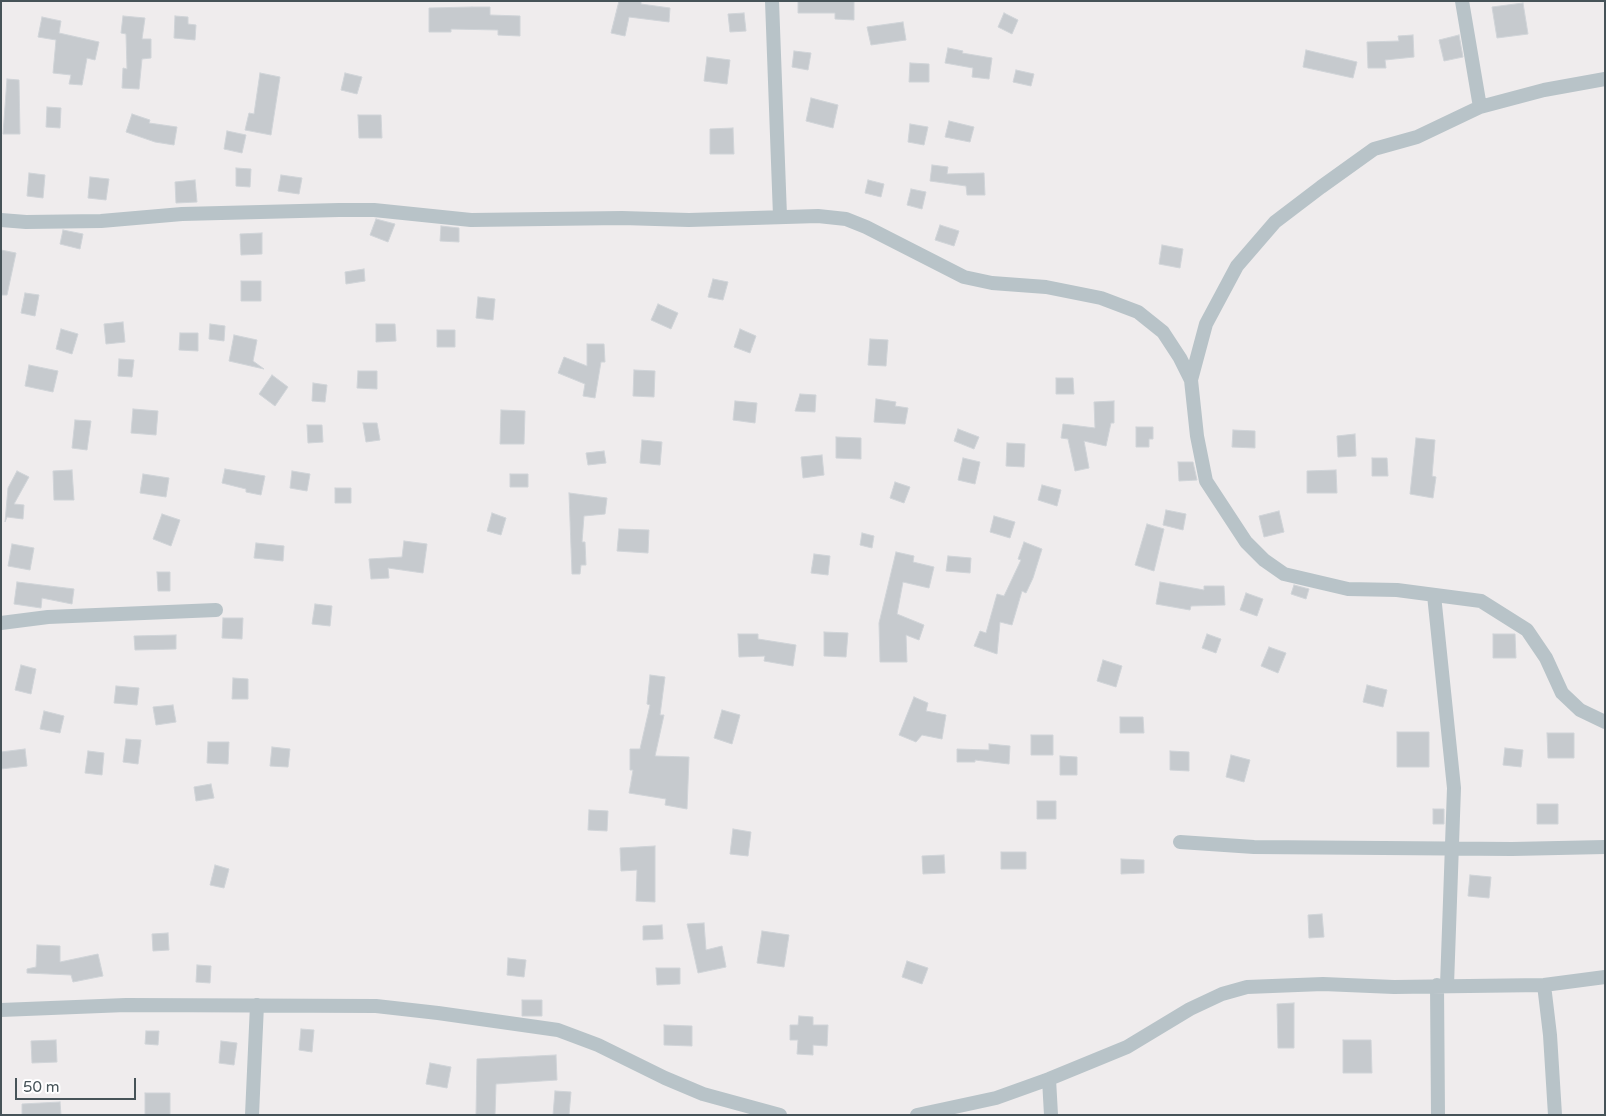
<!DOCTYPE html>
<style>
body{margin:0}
#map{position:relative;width:1606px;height:1116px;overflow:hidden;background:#efeced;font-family:"Varela Round",sans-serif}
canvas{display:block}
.frame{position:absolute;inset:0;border:2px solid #465358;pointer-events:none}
.scale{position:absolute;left:15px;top:1078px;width:121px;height:22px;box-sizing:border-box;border:2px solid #465358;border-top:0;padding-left:6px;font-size:15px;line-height:18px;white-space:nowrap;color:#465358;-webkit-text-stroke:4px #fff;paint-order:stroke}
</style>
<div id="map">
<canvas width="1606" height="1116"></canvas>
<div class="frame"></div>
<div class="scale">50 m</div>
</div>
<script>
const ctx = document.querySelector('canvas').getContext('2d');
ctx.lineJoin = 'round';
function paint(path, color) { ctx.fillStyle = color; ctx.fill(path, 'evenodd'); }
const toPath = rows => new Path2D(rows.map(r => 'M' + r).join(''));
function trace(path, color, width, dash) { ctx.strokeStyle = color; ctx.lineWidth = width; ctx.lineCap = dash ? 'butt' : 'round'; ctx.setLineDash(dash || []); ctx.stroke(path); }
const building = toPath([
 [619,1,641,1,641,4,670,8,669,22,629,17,625,36,611,33,619,1],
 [798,1,854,1,854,20,835,19,835,13,798,13,798,1],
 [1523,3,1528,34,1497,38,1492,7,1523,3],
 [472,7,490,7,490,15,520,16,520,36,498,35,498,30,451,29,451,32,429,32,429,8,472,7],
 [744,13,746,31,730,32,728,14,744,13],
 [1004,13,1018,20,1012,34,998,27,1004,13],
 [123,16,145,18,142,39,151,39,151,58,142,59,139,89,122,88,123,68,127,69,126,34,121,33,123,16],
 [175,16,188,17,188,24,196,25,195,40,174,38,175,16],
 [42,17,61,21,59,33,99,42,95,60,87,58,82,85,69,84,71,75,53,73,56,40,38,37,42,17],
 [903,22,906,40,871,45,867,27,903,22],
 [1413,35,1414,57,1385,60,1386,68,1368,68,1367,42,1399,41,1398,36,1413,35],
 [1459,35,1463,57,1444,61,1439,40,1459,35],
 [948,48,963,51,962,53,992,58,989,79,972,77,973,68,945,63,948,48],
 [1306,50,1357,62,1353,78,1303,67,1306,50],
 [794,51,811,53,808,70,792,67,794,51],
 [707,57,730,60,727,84,704,81,707,57],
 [910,63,929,64,929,82,909,82,910,63],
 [1016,70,1034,74,1031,86,1013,82,1016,70],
 [260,73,280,77,271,135,245,130,249,113,254,114,260,73],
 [345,73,362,77,357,94,341,90,345,73],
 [7,79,19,80,20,134,3,134,7,79],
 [811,98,838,105,833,128,806,121,811,98],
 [47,107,61,108,60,128,46,127,47,107],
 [132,114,150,120,149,123,177,127,174,145,155,142,126,132,132,114],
 [358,115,381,115,382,138,359,138,358,115],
 [949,121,974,127,970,142,945,137,949,121],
 [910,124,928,127,924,145,908,142,910,124],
 [733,128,734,154,710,154,710,129,733,128],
 [227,131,246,135,242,153,224,149,227,131],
 [932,165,948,167,947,174,984,173,985,195,967,195,966,186,930,181,932,165],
 [236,168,251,169,250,187,236,186,236,168],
 [29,173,45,175,43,198,27,196,29,173],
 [281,175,302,178,299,194,278,191,281,175],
 [90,177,109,179,106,200,88,198,90,177],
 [195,180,197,202,176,203,175,182,195,180],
 [868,180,884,184,881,197,865,193,868,180],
 [911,189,926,192,922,209,907,205,911,189],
 [376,219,395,224,388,242,370,235,376,219],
 [940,225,959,231,954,246,935,240,940,225],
 [441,226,459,228,459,242,440,241,441,226],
 [63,230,83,234,80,249,60,244,63,230],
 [262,233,262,254,241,255,240,234,262,233],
 [1162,245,1183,249,1180,268,1159,264,1162,245],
 [1,250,16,253,7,295,1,295,1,250],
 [364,269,365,281,346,284,345,272,364,269],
 [713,279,728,282,723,300,708,297,713,279],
 [241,281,261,281,261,301,241,301,241,281],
 [25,293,39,295,35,316,21,313,25,293],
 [478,297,495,299,493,320,476,318,478,297],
 [658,304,678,313,671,329,651,320,658,304],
 [123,322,125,342,106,344,104,324,123,322],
 [210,324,225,326,224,341,209,339,210,324],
 [376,324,395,324,396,341,376,342,376,324],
 [61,329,78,334,72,354,56,349,61,329],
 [740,329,756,336,750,353,734,347,740,329],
 [437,330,455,330,455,347,437,347,437,330],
 [180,333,198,333,198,351,179,350,180,333],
 [234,335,257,340,253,361,264,369,229,361,234,335],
 [870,339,888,340,886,366,868,365,870,339],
 [587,344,604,344,605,362,601,362,595,398,583,396,585,384,558,373,564,357,587,366,587,344],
 [119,359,134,360,132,377,118,376,119,359],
 [29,365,58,371,53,392,25,386,29,365],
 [634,370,655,371,654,397,633,396,634,370],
 [358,371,377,371,377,389,357,388,358,371],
 [272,375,288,387,275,406,259,394,272,375],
 [1056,378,1073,378,1074,394,1056,394,1056,378],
 [313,383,327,385,325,402,312,401,313,383],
 [800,394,816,395,815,412,795,411,800,394],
 [876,399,896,402,895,406,908,408,905,424,874,422,876,399],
 [735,401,757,403,755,423,733,420,735,401],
 [1114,401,1114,423,1111,423,1106,446,1084,441,1089,468,1075,471,1068,439,1061,438,1063,424,1095,428,1094,402,1114,401],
 [133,409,158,411,156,435,131,433,133,409],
 [501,410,525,411,524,444,500,444,501,410],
 [75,420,91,421,87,450,72,448,75,420],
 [363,423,377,423,380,440,366,442,363,423],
 [307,425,322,425,323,442,308,443,307,425],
 [1136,427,1153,427,1153,439,1149,439,1149,447,1136,447,1136,427],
 [958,429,979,437,974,449,954,441,958,429],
 [1233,430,1255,431,1255,448,1232,447,1233,430],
 [1355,434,1356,456,1338,457,1337,436,1355,434],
 [836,437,861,438,861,459,836,458,836,437],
 [1416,438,1435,440,1432,476,1436,477,1433,498,1410,494,1416,438],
 [642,440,662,442,660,465,640,463,642,440],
 [1007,443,1025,444,1024,467,1006,466,1007,443],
 [604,451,606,463,588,465,586,453,604,451],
 [822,455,824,475,803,478,801,457,822,455],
 [963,458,980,462,975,484,958,480,963,458],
 [1372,458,1387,458,1388,476,1372,476,1372,458],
 [1178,462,1193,462,1197,480,1179,481,1178,462],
 [225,469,265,476,261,495,246,492,246,489,222,483,225,469],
 [72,470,74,500,54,500,53,471,72,470],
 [1336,470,1337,493,1307,493,1307,471,1336,470],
 [17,471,29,477,14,504,24,505,23,519,7,517,5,522,8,488,17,471],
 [292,471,310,474,307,491,290,488,292,471],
 [143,474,169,478,166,497,140,493,143,474],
 [510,474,528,474,528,487,510,487,510,474],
 [895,482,910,487,904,503,890,498,895,482],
 [1042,485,1061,490,1057,506,1038,500,1042,485],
 [335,488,351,488,351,503,335,503,335,488],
 [569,493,607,498,605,514,584,516,582,542,585,542,586,565,581,565,580,574,572,574,569,493],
 [1166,510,1186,514,1183,530,1163,525,1166,510],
 [1279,511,1284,532,1264,537,1259,516,1279,511],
 [492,513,506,518,501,535,487,531,492,513],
 [162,514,180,520,171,546,153,539,162,514],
 [994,516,1015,522,1010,538,990,532,994,516],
 [1147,524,1164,529,1154,571,1135,565,1147,524],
 [619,529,649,530,648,553,617,551,619,529],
 [862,533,874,536,872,548,860,545,862,533],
 [404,541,427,544,423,573,388,568,389,578,371,579,369,559,402,557,404,541],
 [1024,542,1042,549,1033,578,1026,593,1022,591,1012,625,1000,622,997,654,974,646,980,631,986,633,997,594,1004,596,1021,560,1018,559,1024,542],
 [256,543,284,546,283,561,254,558,256,543],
 [12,544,34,548,30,570,8,566,12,544],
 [896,552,914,556,913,562,934,567,929,588,903,582,897,614,924,625,919,640,906,635,907,662,880,662,879,623,896,552],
 [814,554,830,556,828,575,811,573,814,554],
 [948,556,971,558,970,573,946,571,948,556],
 [157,572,170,572,170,591,158,591,157,572],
 [17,582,74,589,72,604,42,598,41,608,14,604,17,582],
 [1160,582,1204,590,1204,586,1224,586,1225,605,1191,606,1190,610,1156,604,1160,582],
 [1294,585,1309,589,1306,599,1291,594,1294,585],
 [1246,593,1263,599,1257,616,1240,610,1246,593],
 [315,604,332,606,330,626,312,624,315,604],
 [223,618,243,618,242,639,222,638,223,618],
 [824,632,848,633,846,657,824,656,824,632],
 [738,634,758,634,758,639,796,645,793,666,764,661,765,656,739,657,738,634],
 [1207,634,1221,639,1216,653,1202,648,1207,634],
 [1493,634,1515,634,1516,658,1493,658,1493,634],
 [176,635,176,649,135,650,134,636,176,635],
 [1269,647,1286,653,1278,673,1261,666,1269,647],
 [1103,660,1122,666,1116,687,1097,681,1103,660],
 [21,665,36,669,31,694,15,690,21,665],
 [650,675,665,677,660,715,664,715,655,756,689,757,687,809,665,805,666,799,629,793,633,770,630,770,630,749,640,749,650,705,647,704,650,675],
 [233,678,248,679,248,699,232,699,233,678],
 [1367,685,1387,690,1383,707,1363,702,1367,685],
 [116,686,139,688,137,705,114,703,116,686],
 [914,697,928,703,926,711,946,715,942,739,922,735,916,742,899,735,914,697],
 [173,705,176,722,156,725,153,707,173,705],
 [722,710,740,715,732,744,714,738,722,710],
 [44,711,64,716,60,733,40,729,44,711],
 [1120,717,1143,717,1144,733,1120,733,1120,717],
 [1397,732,1429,732,1429,767,1397,767,1397,732],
 [1547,733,1574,733,1574,758,1548,758,1547,733],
 [1031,735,1053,735,1053,755,1031,755,1031,735],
 [126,739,141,740,138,764,123,762,126,739],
 [208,742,229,742,228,764,207,763,208,742],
 [989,744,1010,746,1009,764,975,760,975,762,957,762,957,749,989,750,989,744],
 [272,747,290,749,288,767,270,766,272,747],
 [1505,748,1523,750,1521,767,1503,765,1505,748],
 [25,749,27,766,1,769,1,752,25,749],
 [88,751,104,753,102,775,85,773,88,751],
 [1170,751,1189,752,1189,771,1170,770,1170,751],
 [1231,755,1250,760,1244,782,1226,777,1231,755],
 [1060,756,1077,757,1077,775,1060,775,1060,756],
 [211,784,214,798,196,801,194,787,211,784],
 [1037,801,1056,801,1056,819,1037,819,1037,801],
 [1537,804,1558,804,1558,824,1537,824,1537,804],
 [1433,809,1444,809,1444,824,1433,824,1433,809],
 [589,810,608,811,607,831,588,830,589,810],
 [733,829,751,832,748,856,730,854,733,829],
 [655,846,655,902,636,901,637,870,621,871,620,848,655,846],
 [1001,852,1026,852,1026,869,1001,869,1001,852],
 [944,855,945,873,923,874,922,856,944,855],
 [1121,859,1144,860,1144,873,1121,874,1121,859],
 [215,865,229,869,224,888,210,885,215,865],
 [1470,875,1491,877,1489,898,1468,896,1470,875],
 [1322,914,1324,937,1309,938,1308,915,1322,914],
 [704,923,706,950,722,946,726,967,698,973,687,924,704,923],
 [662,925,663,939,643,940,643,926,662,925],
 [762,931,789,935,784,967,757,963,762,931],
 [168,933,169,950,153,951,152,934,168,933],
 [37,945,60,946,60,962,98,954,103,976,73,982,71,975,27,973,27,969,36,967,37,945],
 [508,958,526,960,524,977,507,975,508,958],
 [907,961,928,968,922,984,902,977,907,961],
 [197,965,211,966,210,983,196,982,197,965],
 [656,968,680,968,680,984,657,985,656,968],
 [522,1000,542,1000,542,1016,522,1016,522,1000],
 [1294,1003,1294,1048,1278,1048,1277,1004,1294,1003],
 [799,1016,813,1017,813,1025,828,1025,827,1046,813,1045,813,1055,797,1054,798,1040,790,1040,790,1025,798,1025,799,1016],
 [664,1025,692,1026,692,1046,664,1045,664,1025],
 [301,1029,314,1030,312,1052,299,1050,301,1029],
 [146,1031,159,1031,158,1045,145,1044,146,1031],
 [56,1040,57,1062,32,1063,31,1041,56,1040],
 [1343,1040,1371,1040,1372,1073,1343,1073,1343,1040],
 [221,1041,237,1043,234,1065,219,1063,221,1041],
 [556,1055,557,1080,496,1084,495,1115,476,1115,477,1059,556,1055],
 [430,1063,451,1067,447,1088,426,1084,430,1063],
 [555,1091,571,1092,569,1115,553,1115,555,1091],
 [145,1093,170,1093,170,1115,145,1115,145,1093],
 [60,1102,61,1115,22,1115,22,1104,60,1102]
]);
paint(building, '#c6cace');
trace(building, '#d0d4d8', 1);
trace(toPath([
 [772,1,780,216],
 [1462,1,1480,107],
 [1,220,26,222,101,221,182,214,339,210,374,210,471,220,622,218,689,220,818,216,846,219,866,227,964,277,992,283,1046,287,1101,298,1138,312,1163,332,1180,358,1191,380,1197,436,1206,481,1246,542,1264,560,1284,574,1348,589,1397,590,1481,601,1527,630,1546,658,1562,693,1580,710,1605,722],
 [1191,380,1206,324,1237,266,1275,222,1321,187,1374,149,1417,137,1480,107,1544,90,1605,79],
 [1434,595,1454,788,1447,985],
 [1,623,48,617,216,610],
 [1180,842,1254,847,1512,849,1605,847],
 [1437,985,1438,1115],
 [1544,985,1550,1035,1555,1115],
 [1,1010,126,1005,376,1006,438,1013,558,1030,598,1045,665,1078,703,1094,780,1115],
 [1049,1079,1051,1115],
 [252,1115,257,1005],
 [917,1115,996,1098,1049,1079,1127,1047,1190,1009,1222,994,1247,987,1323,984,1394,987,1544,985,1605,977]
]), '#b8c3c8', 14);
</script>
